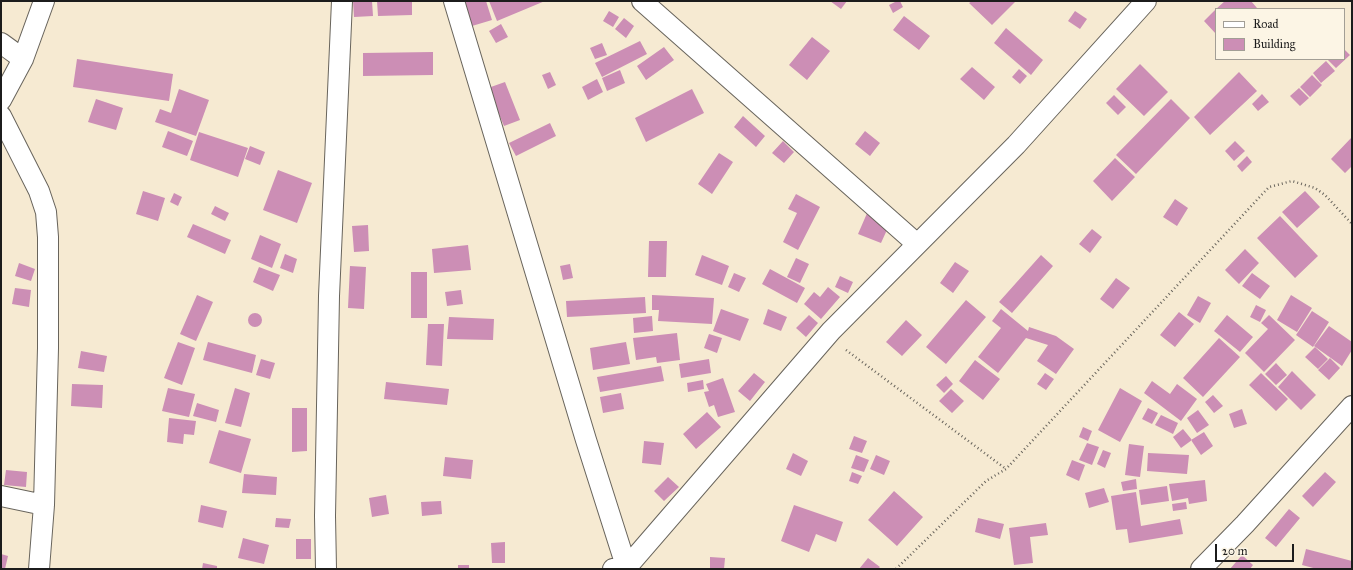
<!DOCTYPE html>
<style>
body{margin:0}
#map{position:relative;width:1353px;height:570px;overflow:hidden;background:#f6ead2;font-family:"IM FELL Great Primer",serif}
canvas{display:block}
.frame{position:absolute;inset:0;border:2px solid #1c1c1c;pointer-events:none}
.legend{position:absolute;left:1215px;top:8px;width:130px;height:52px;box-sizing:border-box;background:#fcf5e5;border:1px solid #a29e95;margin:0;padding:5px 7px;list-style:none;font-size:12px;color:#1c1c1c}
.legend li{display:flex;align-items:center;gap:8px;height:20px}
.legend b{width:20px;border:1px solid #a29e95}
.scale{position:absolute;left:1215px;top:544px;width:79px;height:18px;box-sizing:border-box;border:2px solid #1c1c1c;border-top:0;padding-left:5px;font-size:12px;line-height:14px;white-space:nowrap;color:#1c1c1c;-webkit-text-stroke:3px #fcf5e5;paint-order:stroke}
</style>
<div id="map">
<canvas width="1353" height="570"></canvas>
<div class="frame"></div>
<ul class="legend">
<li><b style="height:5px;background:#fff"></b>Road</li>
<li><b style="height:11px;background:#cc8eb5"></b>Building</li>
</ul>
<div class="scale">20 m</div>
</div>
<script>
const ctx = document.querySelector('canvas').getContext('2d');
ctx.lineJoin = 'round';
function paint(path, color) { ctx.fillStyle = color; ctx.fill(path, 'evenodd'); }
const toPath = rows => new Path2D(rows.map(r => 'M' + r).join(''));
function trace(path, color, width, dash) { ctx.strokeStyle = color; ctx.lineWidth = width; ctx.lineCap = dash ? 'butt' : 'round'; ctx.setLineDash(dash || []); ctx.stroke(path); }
paint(toPath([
 [353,1,372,1,373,16,354,17],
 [377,1,412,1,412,15,378,16],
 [464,1,486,1,492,20,472,26],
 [489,1,545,1,497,21],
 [830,1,847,1,841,9],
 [897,1,900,1,903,7,893,13,889,5],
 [972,1,1016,1,992,25,969,3],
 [1225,1,1251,1,1257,8,1216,9],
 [1216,9,1216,34,1204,21],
 [609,11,619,17,613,27,603,21],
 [1075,11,1087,19,1080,29,1068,21],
 [904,16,930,36,919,50,893,30],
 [624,18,634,26,626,38,615,29],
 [501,24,508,37,496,43,489,31],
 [1006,28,1043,60,1031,75,994,43],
 [812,37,830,51,807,80,789,65],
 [640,41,647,54,602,77,595,63],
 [602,43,607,55,595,59,590,48],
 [664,47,674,60,646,80,637,66],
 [1344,49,1350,55,1336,68,1327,59,1344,59],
 [433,52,433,75,363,76,363,53],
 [77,59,173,74,169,101,73,87],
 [1326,61,1335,71,1321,83,1313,73],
 [1140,64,1168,92,1144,116,1116,89],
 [972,67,995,87,984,100,960,79],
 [1019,69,1027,76,1020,84,1012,77],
 [620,70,625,83,607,91,602,78],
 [550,72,556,85,548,89,542,75],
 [1239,72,1257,91,1210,135,1194,117],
 [1312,75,1322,85,1310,97,1300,87],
 [597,79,603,92,588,100,582,87],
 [505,82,520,120,504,126,488,88],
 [1299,88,1309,98,1300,106,1290,96],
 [179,89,209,100,196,136,155,122,160,109,171,113],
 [692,89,704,113,646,142,635,118],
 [1262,94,1269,102,1258,111,1252,104],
 [1114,95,1126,107,1118,115,1106,103],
 [96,99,123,108,116,130,88,122],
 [1171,99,1190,118,1136,174,1116,155],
 [743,116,765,136,756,147,734,127],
 [550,123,556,136,516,156,509,143],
 [168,131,193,141,187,156,162,147],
 [865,131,880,143,870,156,855,144],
 [199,132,248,148,238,177,190,160],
 [1352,137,1352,166,1345,173,1331,159],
 [783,141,794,152,784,163,772,153],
 [1235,141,1245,151,1234,161,1225,151],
 [250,146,265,152,260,165,245,159],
 [719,153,733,162,712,194,698,184],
 [1247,156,1252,162,1242,172,1237,166],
 [1115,158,1135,177,1112,201,1093,181],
 [278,170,312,183,297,223,263,210],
 [143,191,165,198,158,221,136,214],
 [1305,191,1320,207,1297,228,1282,212],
 [174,193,182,197,178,206,170,202],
 [796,194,820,207,798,250,783,242,797,213,788,209],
 [1175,199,1188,208,1177,226,1163,217],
 [215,206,229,213,225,221,211,214],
 [868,211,891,221,881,243,858,234],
 [1280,216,1318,256,1295,278,1257,238],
 [193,224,231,240,225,254,187,237],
 [368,225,369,251,354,252,352,226],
 [1092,229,1102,237,1090,253,1079,244],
 [260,235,281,244,272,268,251,259],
 [649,241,667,241,666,277,648,277],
 [468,245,471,270,434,273,432,249],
 [1245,249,1259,263,1239,284,1225,270],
 [285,254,297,259,293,273,280,268],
 [702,255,729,266,722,285,695,275],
 [1041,255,1053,266,1012,313,999,302],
 [796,258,809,264,800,283,787,277],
 [955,262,969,271,953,293,940,283],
 [19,263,35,269,31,281,15,276],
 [570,264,573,278,563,280,560,266],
 [350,266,366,267,364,309,348,308],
 [259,267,280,275,273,291,253,282],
 [770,269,805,288,797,303,762,284],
 [411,272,427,272,427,318,411,318],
 [734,273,746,278,739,292,728,287],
 [1252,273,1270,286,1260,299,1242,286],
 [840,276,853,282,848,293,835,287],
 [1116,278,1130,288,1113,309,1100,299],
 [828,287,840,297,821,319,804,304,814,292,820,297],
 [15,288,31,290,29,307,12,304],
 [461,290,463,304,447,306,445,292],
 [197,295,213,302,196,341,180,334],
 [652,295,714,298,712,324,658,321,659,310,652,310],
 [1291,295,1312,308,1297,332,1277,320],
 [1198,296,1211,303,1200,323,1187,315],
 [645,297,646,313,567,317,566,301],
 [966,300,986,317,946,364,926,347],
 [1256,305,1266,310,1260,322,1250,317],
 [721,309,749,319,740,341,713,331],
 [768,309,787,317,781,331,763,324],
 [1001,309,1028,331,1029,327,1056,336,1074,349,1056,374,1037,361,1048,345,1026,338,998,373,978,357,1001,328,992,321],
 [1312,311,1329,322,1313,347,1296,335],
 [1179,312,1194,324,1175,347,1160,335],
 '248 320a7 7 0 1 1 14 0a7 7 0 1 1-14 0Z',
 [809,315,818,323,806,337,796,328],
 [1227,315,1253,337,1240,352,1214,331],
 [1269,315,1295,340,1264,372,1245,353,1268,329,1261,323],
 [652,316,653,331,634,333,633,318],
 [449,317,494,319,493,340,447,339],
 [906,320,922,335,902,356,886,342],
 [428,324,444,324,442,366,426,365],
 [1329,326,1352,342,1352,350,1342,366,1314,346],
 [677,333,680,360,657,363,656,357,636,360,633,338],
 [709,334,722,338,717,353,704,348],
 [1219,338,1240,357,1203,397,1183,378],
 [178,342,195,348,182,385,164,378],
 [208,342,256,355,252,373,203,360],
 [626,342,630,364,593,370,590,348],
 [1315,347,1328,359,1318,369,1305,357],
 [81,351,107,356,104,372,78,368],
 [1330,358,1340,368,1329,380,1318,370],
 [261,359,275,363,270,379,256,375],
 [709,359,711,373,681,378,679,364],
 [975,360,1000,379,983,400,959,381],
 [1276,363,1287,375,1276,385,1265,374],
 [661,366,664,381,600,392,597,377],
 [1292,371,1316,395,1301,410,1278,387],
 [754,373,765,382,750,401,738,391],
 [1045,373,1054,379,1046,390,1037,384],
 [1261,373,1288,399,1276,411,1249,385],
 [946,376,953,384,944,393,936,385],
 [723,378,735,412,718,417,714,405,709,407,704,392,709,391,706,384],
 [703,380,704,389,688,392,687,383],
 [1152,381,1170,394,1177,384,1197,399,1181,421,1144,393],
 [386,382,449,389,447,405,384,399],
 [72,384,103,385,102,408,71,406],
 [168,388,195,394,189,417,162,411],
 [235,388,250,393,241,427,225,423],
 [1120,388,1142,401,1120,442,1098,430],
 [951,389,964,401,952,413,939,401],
 [621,393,624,409,603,413,600,397],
 [1213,395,1223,406,1214,413,1205,402],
 [197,403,219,410,216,422,193,416],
 [292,408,307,408,307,451,292,452],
 [1148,408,1158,413,1152,424,1142,419],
 [1242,409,1247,424,1234,428,1229,414],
 [1198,410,1209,425,1197,433,1187,418],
 [707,412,721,427,696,449,683,434],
 [1161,415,1178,423,1173,434,1155,425],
 [169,418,196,421,194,435,184,434,183,444,167,442],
 [1083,427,1092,431,1088,441,1079,437],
 [1183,429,1192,440,1181,448,1173,437],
 [219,430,251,439,241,473,209,463],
 [1204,432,1213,446,1201,455,1191,440],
 [854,436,867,441,862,453,849,449],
 [644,441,664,443,661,465,642,463],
 [1087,443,1099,447,1092,465,1079,460],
 [1129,444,1144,446,1140,477,1125,475],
 [1103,450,1111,453,1105,468,1097,464],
 [793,453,808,461,801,476,786,469],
 [1148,453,1189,455,1187,474,1147,471],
 [856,455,869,460,864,472,851,468],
 [876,455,890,461,884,475,870,469],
 [445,457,473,460,471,479,443,476],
 [1072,460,1085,465,1079,481,1066,475],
 [6,470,27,472,26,487,4,485],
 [852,472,862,476,858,484,849,481],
 [1325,472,1336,482,1313,507,1302,496],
 [244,474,277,477,276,495,242,493],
 [668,477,679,487,664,501,654,491],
 [1136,479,1137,489,1123,491,1121,482],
 [1205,480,1207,501,1189,504,1188,498,1172,501,1169,484],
 [1167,486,1169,501,1141,505,1139,490],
 [1104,488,1109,502,1089,508,1085,493],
 [894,491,923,517,897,546,868,520],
 [1136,492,1141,526,1180,519,1183,534,1129,543,1127,529,1116,530,1111,496],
 [386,495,389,514,372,517,369,498],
 [441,501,442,514,422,516,421,502],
 [1186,502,1187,509,1173,511,1172,504],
 [201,505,227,511,223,528,198,522],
 [794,505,843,522,836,542,816,534,809,552,781,541],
 [1289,509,1300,518,1276,547,1265,538],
 [276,518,291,519,289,528,275,527],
 [978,518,1004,524,1000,539,975,532],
 [1046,523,1048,535,1030,537,1033,563,1014,565,1009,528],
 [243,538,269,545,264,564,238,558],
 [296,539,311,539,311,559,296,559],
 [505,542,505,563,492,563,491,543],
 [1306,549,1352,561,1352,569,1317,569,1302,565],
 [1,554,8,556,5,569,1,569],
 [1242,555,1253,565,1250,569,1230,569],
 [710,557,725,558,724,569,710,569],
 [868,558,880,567,878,569,859,569],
 [203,563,217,566,217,569,202,569],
 [458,565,469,565,469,569,458,569]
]), '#cc8eb5');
const minor = toPath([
 [454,1,586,440,627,569],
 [642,1,917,244],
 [1,43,23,59],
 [1,100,23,59,44,1],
 [1,116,39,191,46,212,48,237,48,348,44,505,39,569],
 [1,496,44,505],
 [326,569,325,516,329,296,342,1],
 [613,569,627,567,831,331,1016,145,1146,1],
 [1201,569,1245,524,1352,406]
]);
trace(minor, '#68645c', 22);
trace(toPath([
 [846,350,1006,469],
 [896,569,986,481,1006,469,1269,187,1292,181,1315,188,1325,195,1352,224]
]), '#68645c', 2.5, [1, 3]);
trace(minor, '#fff', 20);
</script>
